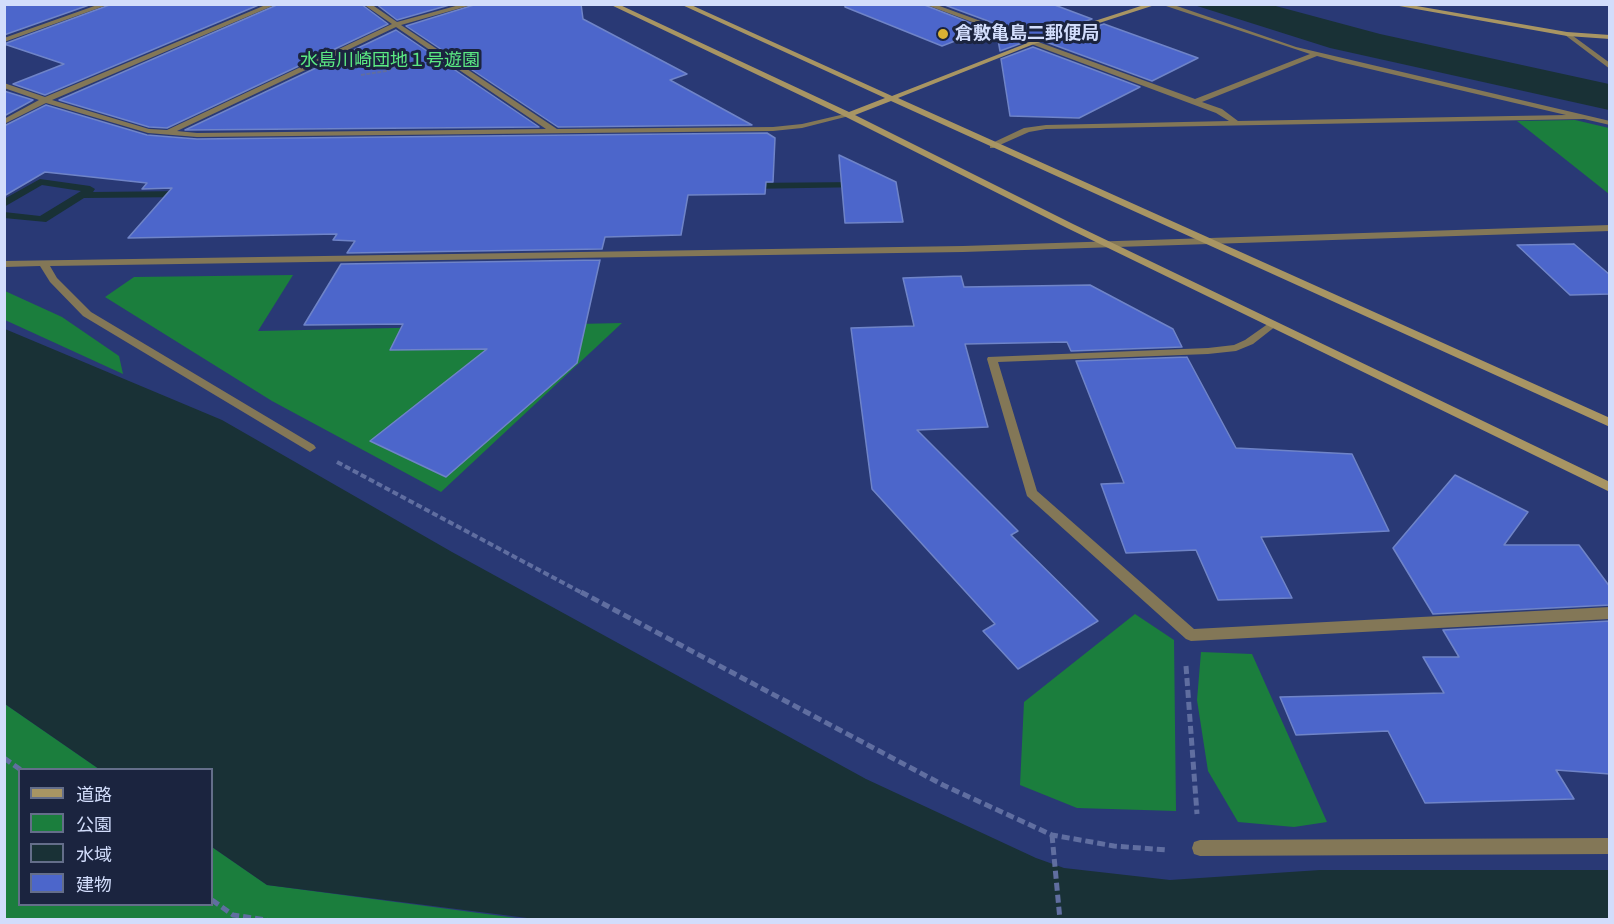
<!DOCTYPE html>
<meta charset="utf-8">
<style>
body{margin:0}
#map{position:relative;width:1614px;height:924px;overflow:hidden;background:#293975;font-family:"Space Grotesk","Noto Sans JP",sans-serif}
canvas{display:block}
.frame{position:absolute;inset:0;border:6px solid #d2ddfb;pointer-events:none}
.legend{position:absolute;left:18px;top:768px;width:195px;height:138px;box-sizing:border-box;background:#1b243f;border:2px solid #646e8a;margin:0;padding:8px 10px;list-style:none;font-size:18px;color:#d2ddfb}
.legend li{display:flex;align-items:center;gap:12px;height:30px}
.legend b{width:30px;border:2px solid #646e8a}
</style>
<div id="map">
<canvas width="1614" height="924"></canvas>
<div class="frame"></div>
<ul class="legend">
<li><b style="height:8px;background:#a89563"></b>道路</li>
<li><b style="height:16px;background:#1b7e3d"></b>公園</li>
<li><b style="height:16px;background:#193136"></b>水域</li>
<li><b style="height:16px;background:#4c66cb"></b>建物</li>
</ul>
</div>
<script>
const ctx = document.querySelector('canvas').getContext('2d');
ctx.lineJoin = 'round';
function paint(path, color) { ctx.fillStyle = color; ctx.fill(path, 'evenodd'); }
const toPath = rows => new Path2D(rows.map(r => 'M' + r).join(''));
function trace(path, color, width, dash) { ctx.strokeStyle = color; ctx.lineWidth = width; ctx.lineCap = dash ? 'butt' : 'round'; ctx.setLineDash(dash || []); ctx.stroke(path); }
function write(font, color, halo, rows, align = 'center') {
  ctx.font = font + ' "Space Grotesk","Noto Sans JP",sans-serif'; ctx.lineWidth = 6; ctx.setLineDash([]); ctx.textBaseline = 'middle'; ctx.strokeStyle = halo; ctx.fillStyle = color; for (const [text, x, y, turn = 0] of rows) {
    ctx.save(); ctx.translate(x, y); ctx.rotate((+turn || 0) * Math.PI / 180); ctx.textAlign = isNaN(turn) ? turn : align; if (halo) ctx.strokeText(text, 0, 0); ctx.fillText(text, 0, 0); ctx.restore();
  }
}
paint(toPath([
 [1575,120,1609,128,1609,194,1517,121],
 [293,275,258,331,622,323,441,492,272,401,105,297,134,277],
 [5,291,62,317,119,356,123,374,5,320],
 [1135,614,1174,640,1176,811,1077,808,1020,785,1024,702],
 [1201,652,1252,654,1327,822,1294,827,1238,822,1208,771,1197,700],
 [5,704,99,769,20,770,20,904,212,904,212,847,267,885,524,919,5,920]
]), '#1b7e3d');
paint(toPath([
 [1194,5,1272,5,1380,34,1609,84,1609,110,1330,48],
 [5,329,222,420,452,552,866,779,1036,858,1064,868,1170,880,1320,870,1609,870,1609,919,543,920,267,885,212,847,212,770,99,769,5,704]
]), '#193136');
paint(toPath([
 [40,179,90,186,95,189,93,192,187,191,192,194,187,197,84,198,46,222,4,218,4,212,40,216,81,191,42,185,4,207,4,199,40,179],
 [862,182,866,183,866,187,745,189,740,186,745,183,862,182]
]), '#193136');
const building = toPath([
 [4,4,92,4,4,35,4,4],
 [112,4,261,4,45,95,13,84,64,64,4,44,112,4],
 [279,4,361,4,388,24,167,128,149,127,59,100,279,4],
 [376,4,453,4,397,20,376,4],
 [477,4,581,4,583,19,687,74,670,80,752,125,558,127,406,26,477,4],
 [845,4,922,4,986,29,942,46,845,7,845,4],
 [942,4,1052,4,1092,19,1034,38,942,4],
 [1104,24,1198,58,1152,81,1046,42,1104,24],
 [396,30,539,127,185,130,396,30],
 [997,34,1022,43,1000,51,997,34],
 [1033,47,1140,87,1079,118,1010,116,1001,59,1033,47],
 [4,91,33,100,4,116,4,91],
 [46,105,147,135,197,139,767,133,775,138,773,182,766,182,765,194,688,195,681,235,605,237,602,249,347,253,355,241,333,240,337,234,128,238,172,188,142,189,147,183,45,172,4,196,4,126,46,105],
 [839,155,896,182,903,222,845,223,839,155],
 [1574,244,1610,275,1610,294,1570,295,1517,245,1574,244],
 [600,260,577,363,446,477,370,441,487,349,390,350,403,324,304,325,341,264,600,260],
 [961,276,964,287,1090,285,1173,329,1182,347,1071,351,1067,342,965,344,988,427,917,430,1018,531,1011,535,1098,621,1018,669,983,631,995,624,872,489,851,328,914,326,903,278,961,276],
 [1187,357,1236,448,1352,454,1389,531,1261,537,1292,598,1218,600,1196,550,1126,553,1101,484,1124,483,1076,361,1187,357],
 [1455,475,1528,512,1504,545,1579,545,1610,587,1610,605,1433,614,1393,548,1455,475],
 [1610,621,1610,774,1556,770,1574,799,1425,803,1388,731,1296,735,1280,697,1444,693,1423,657,1459,657,1443,630,1610,621]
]);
paint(building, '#4c66cb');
trace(building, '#6f84c8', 1.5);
trace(toPath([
 [361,75,386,71,402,63]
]), '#606ea0', 2, [4, 1.5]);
trace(toPath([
 [337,462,584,594]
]), '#606ea0', 4, [6, 3]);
trace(toPath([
 [581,592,943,785,1052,835,1114,846,1167,850],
 [1186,666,1197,814],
 [4,758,21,770],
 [1052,835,1060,920],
 [212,900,233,915,267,920]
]), '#606ea0', 5, [8, 4]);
paint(toPath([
 [100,4,110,4,4,42,4,38,100,4],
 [268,4,277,4,52,100,149,129,167,130,392,24,363,4,371,4,397,22,463,4,475,4,401,25,557,129,773,127,802,124,849,113,853,115,802,128,773,131,197,137,148,133,46,103,4,124,4,119,39,100,4,88,4,83,45,97,268,4],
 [396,27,546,129,197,133,177,131,396,27],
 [924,4,934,4,1195,99,1310,54,1160,4,1171,4,1296,47,1610,121,1610,125,1584,119,1046,129,1029,132,993,148,990,148,990,144,1024,128,1046,125,1229,121,1216,113,924,4],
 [1317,56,1340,62,1566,115,1238,121,1222,109,1202,102,1317,56],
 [1565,33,1569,33,1610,63,1610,69,1565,35,1565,33],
 [1610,225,1610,231,963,252,50,266,57,278,91,312,314,445,316,448,310,452,83,316,50,282,40,266,4,267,4,261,963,246,1610,225],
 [1272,321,1276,322,1276,326,1253,344,1236,351,1208,354,998,362,1037,491,1194,629,1610,607,1610,619,1191,641,1186,639,1027,496,987,359,988,357,1208,348,1234,345,1245,340,1272,321],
 [1610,838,1610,854,1200,856,1194,854,1192,848,1194,842,1200,840,1610,838]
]), '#837757');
paint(toPath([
 [609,4,618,4,849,112,885,98,680,4,689,4,892,96,1030,42,1147,4,1158,4,1034,44,898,98,1610,418,1610,427,891,101,855,115,1073,224,1610,482,1610,492,1067,228,846,117,609,4],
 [1388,4,1405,4,1567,32,1610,35,1610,39,1567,36,1388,4]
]), '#a89563');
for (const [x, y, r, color] of [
 [943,34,6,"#dbb233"]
]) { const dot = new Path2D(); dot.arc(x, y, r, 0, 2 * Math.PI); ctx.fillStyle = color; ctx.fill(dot); trace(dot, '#1b243f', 2); }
write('bold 18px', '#d2ddfb', '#1b243f', [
 ["倉敷亀島二郵便局",955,34]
], 'left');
write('18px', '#5bea83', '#1b243f', [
 ["水島川崎団地１号遊園",390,61]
]);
</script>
